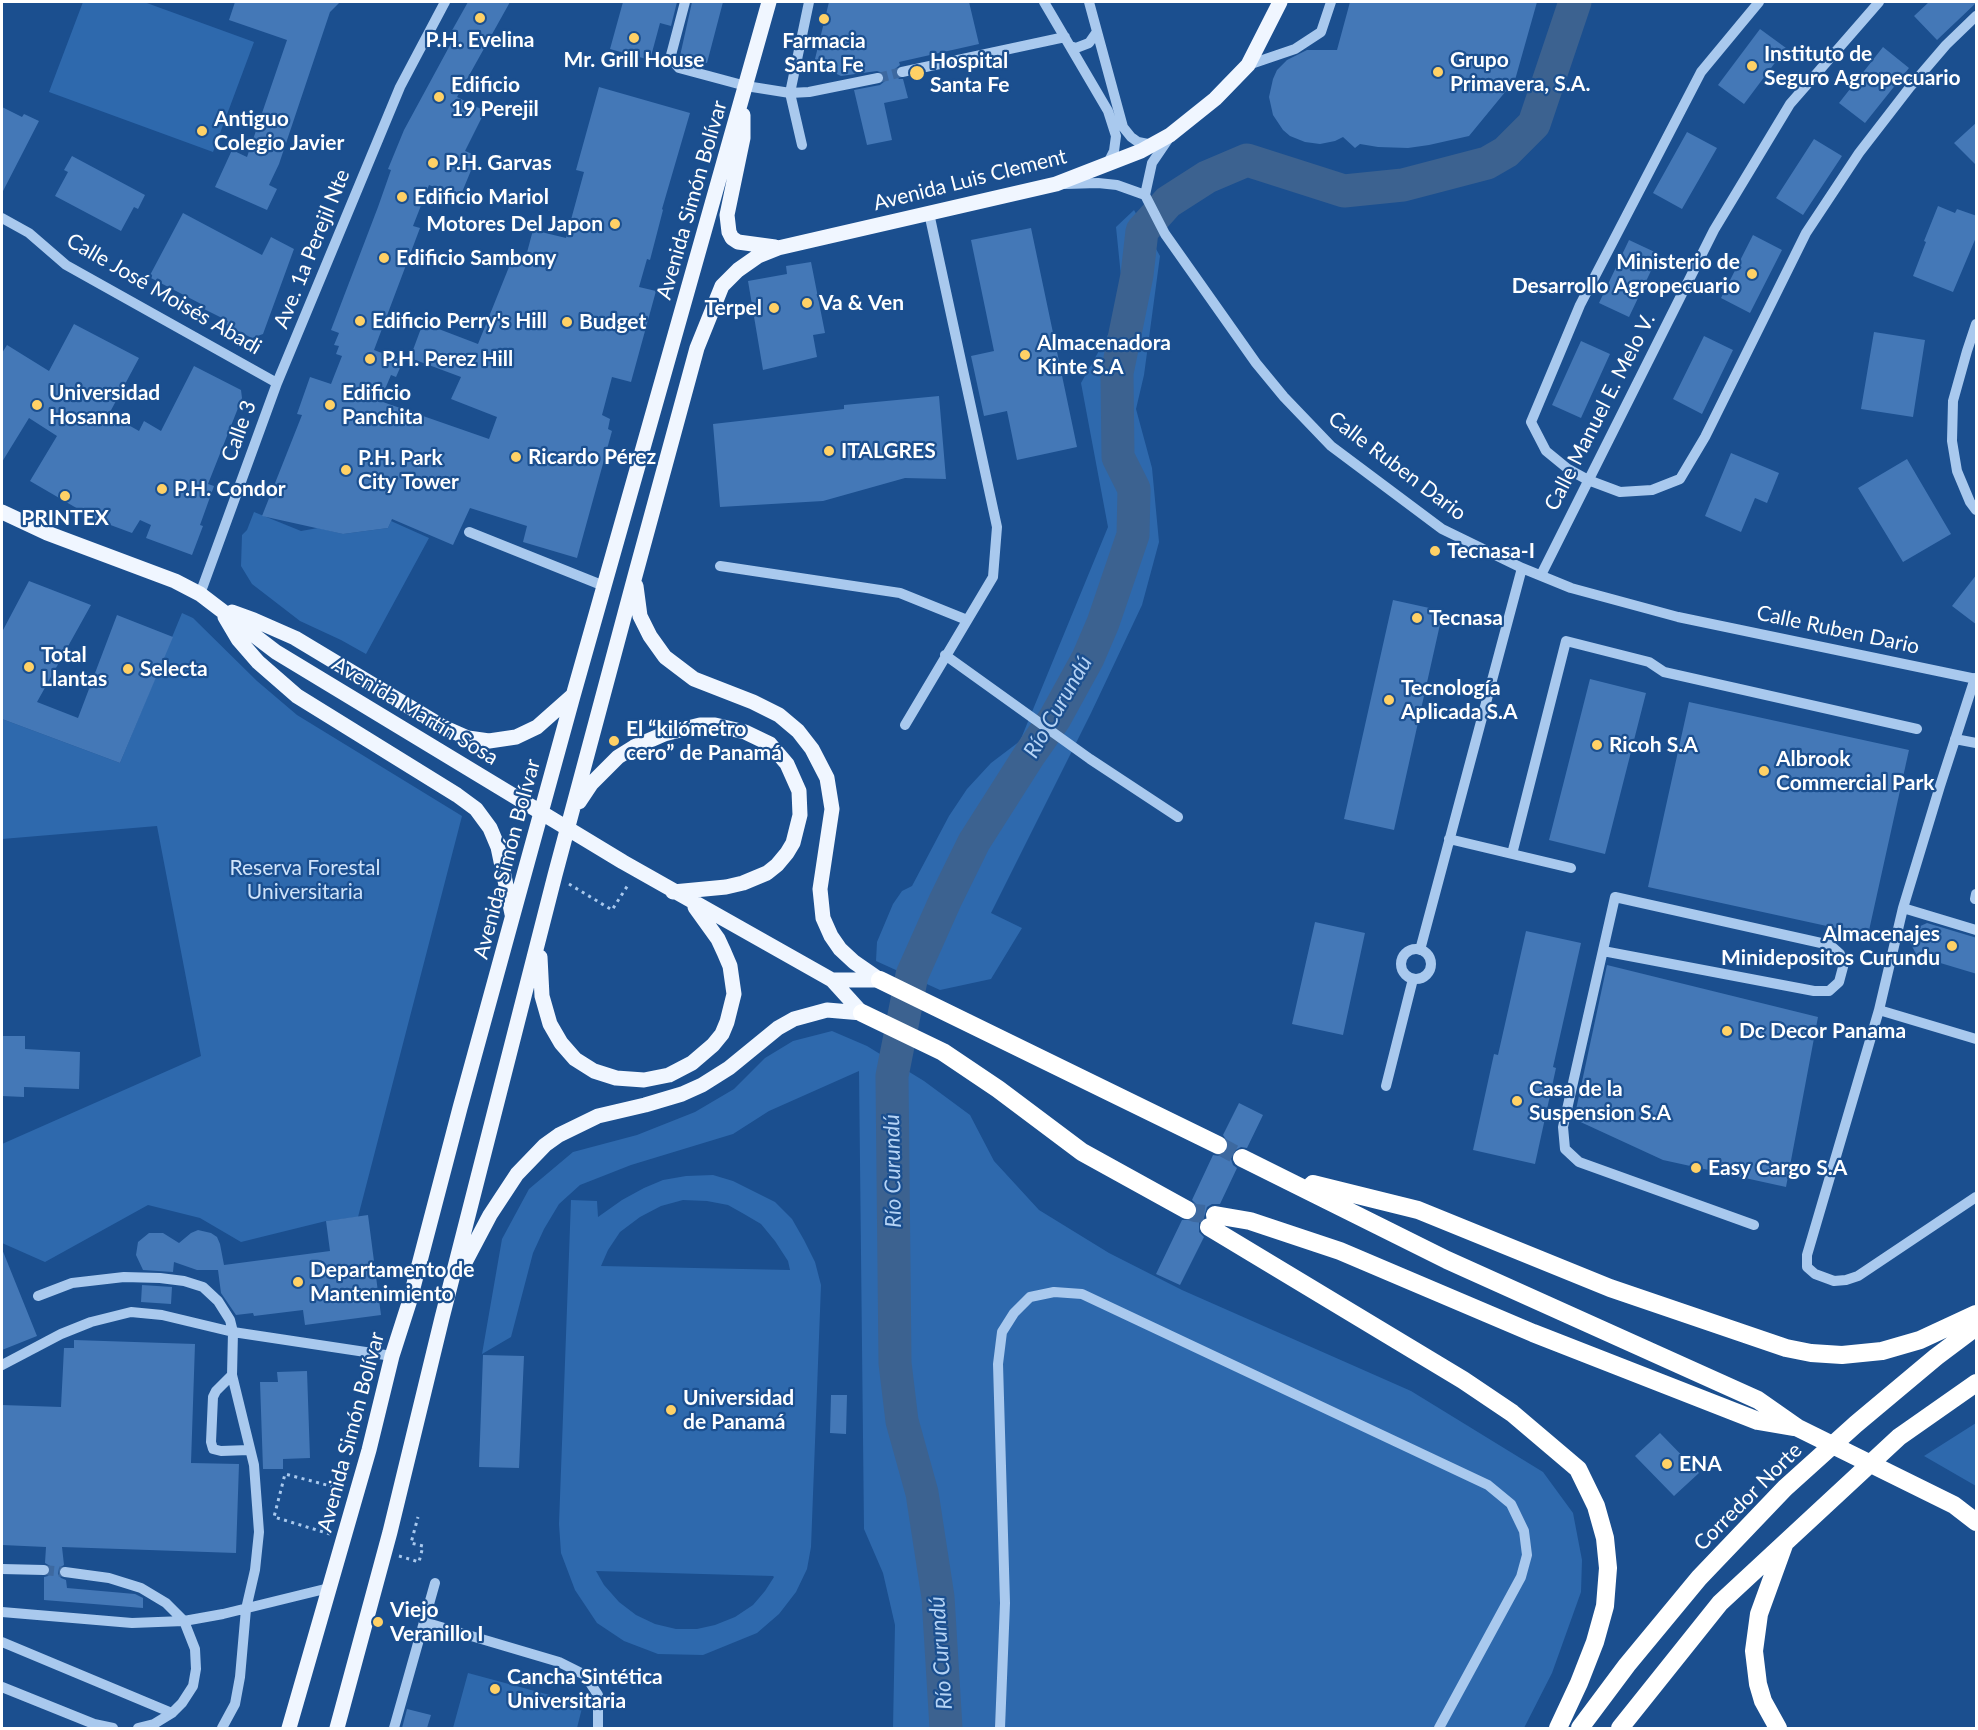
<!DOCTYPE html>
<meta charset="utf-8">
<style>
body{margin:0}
#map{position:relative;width:1978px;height:1730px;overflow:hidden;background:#1b4f8f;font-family:Lato,sans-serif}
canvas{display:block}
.frame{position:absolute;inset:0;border:3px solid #fff;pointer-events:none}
</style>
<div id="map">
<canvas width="1978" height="1730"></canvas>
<div class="frame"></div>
</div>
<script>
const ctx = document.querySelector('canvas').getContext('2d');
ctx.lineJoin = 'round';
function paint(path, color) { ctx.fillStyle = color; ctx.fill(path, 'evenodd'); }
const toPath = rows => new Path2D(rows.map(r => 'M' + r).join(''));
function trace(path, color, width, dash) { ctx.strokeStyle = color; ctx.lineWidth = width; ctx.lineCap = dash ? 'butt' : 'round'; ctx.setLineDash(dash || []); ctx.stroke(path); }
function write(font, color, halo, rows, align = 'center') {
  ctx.font = font + ' Lato,sans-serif'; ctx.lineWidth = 4.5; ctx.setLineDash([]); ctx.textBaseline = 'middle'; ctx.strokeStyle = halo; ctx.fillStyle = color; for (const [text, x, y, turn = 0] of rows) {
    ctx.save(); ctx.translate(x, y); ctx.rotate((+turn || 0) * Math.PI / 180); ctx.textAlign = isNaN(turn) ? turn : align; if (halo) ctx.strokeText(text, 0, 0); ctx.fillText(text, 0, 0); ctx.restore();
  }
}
paint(toPath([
 [83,2,144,2,254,42,213,152,49,92],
 [1134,210,1160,256,1144,375,1136,409,1152,468,1159,542,1142,605,1091,713,991,913,1022,928,991,979,940,990,876,961,877,942,893,904,902,891,912,886,949,816,967,789,991,763,1020,741,1108,527,1081,383,1124,306,1116,227],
 [254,512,301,531,318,528,343,534,388,528,391,521,429,538,366,654,341,640,300,621,252,584,241,566,242,535,247,530],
 [182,613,193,618,257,681,297,715,462,816,358,1217,326,1221,241,1242,200,1218,148,1205,45,1262,2,1243,2,1144,201,1056,157,826,2,839,2,719,120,763],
 [832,1031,867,1046,924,1081,970,1115,994,1161,1039,1210,1109,1253,1182,1290,1411,1391,1543,1472,1573,1513,1582,1560,1581,1592,1552,1673,1524,1728,893,1728,895,1625,883,1573,864,1529,859,1071,769,1111,733,1134,631,1165,580,1185,559,1204,544,1229,533,1253,511,1337,482,1354,502,1239,529,1189,573,1152,637,1135,695,1112,734,1089,765,1058,793,1041],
 [713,1175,733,1181,775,1202,792,1219,804,1240,815,1262,821,1285,811,1547,807,1569,796,1592,779,1614,757,1633,703,1655,658,1654,624,1641,597,1623,575,1590,561,1553,559,1524,571,1200,597,1201,598,1217,622,1200,644,1188,663,1180,686,1176],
 [683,1200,707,1201,728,1205,744,1214,761,1224,775,1241,788,1261,790,1270,601,1266,608,1250,620,1232,640,1217,661,1206],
 [596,1571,773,1576,774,1577,765,1591,753,1605,735,1617,715,1625,697,1629,676,1629,655,1624,636,1615,619,1602,604,1585],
 [1976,1423,1976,1486,1924,1456],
 [468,1673,583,1704,577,1728,453,1728]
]), '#2e69ad');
trace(toPath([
 [946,1728,938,1597,922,1493,902,1421,895,1363,892,1076,912,975,945,901,974,842,1030,754,1055,718,1088,658,1103,623,1133,535,1134,489,1118,457,1117,373,1137,275,1142,231,1168,202,1207,177,1247,160,1344,191,1403,185,1487,163,1506,152,1534,124,1575,2]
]), '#3c6290', 33);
paint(toPath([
 [235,2,340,2,330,12,279,164,269,185,277,189,267,210,215,187,232,150,247,157,287,40,229,20],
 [468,2,510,2,457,97,485,111,465,151,477,156,460,197,429,185,413,226,420,228,374,350,403,361,396,377,391,375,380,401,489,439,497,417,451,399,461,377,410,358,423,323,478,344,513,257,525,260,533,230,566,238,584,172,576,170,599,87,690,113,662,209,663,210,650,260,647,259,639,287,656,291,631,382,612,377,602,415,610,419,608,429,612,431,577,558,523,542,527,526,470,508,453,545,392,519,388,528,343,534,262,516,302,415,297,414,310,377,331,384,342,356,336,354,339,346,334,345,339,333,331,330,378,207,391,170,388,169,404,130,455,36,450,34],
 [623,2,677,2,671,26,660,23,650,60,610,49],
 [692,2,723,2,707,63,680,56],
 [829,2,969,2,979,44,899,62,900,65,895,69,895,74,899,79,903,79,908,98,884,103,892,140,867,145,854,90,880,85,885,81,885,76,883,73,877,71,841,76,814,63],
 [1350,2,1537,2,1515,80,1469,136,1429,145,1408,148,1378,147,1360,144,1355,148,1343,137,1335,141,1320,144,1305,142,1290,136,1283,130,1273,115,1269,97,1273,79,1277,70,1287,60,1307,50,1337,50],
 [1929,2,1977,2,1937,40,1914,16],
 [1760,29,1786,48,1744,104,1718,85],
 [1883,47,1909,68,1865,123,1839,103],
 [2,107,22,117,24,114,39,121,2,193],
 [1977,122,1977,166,1954,143],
 [1687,132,1717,148,1682,209,1653,193],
 [1814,139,1842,156,1803,215,1776,198],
 [72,156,145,195,138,209,134,207,121,231,55,196,68,172,64,170],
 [1938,206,1955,213,1957,209,1977,216,1977,235,1953,292,1913,276,1926,242,1924,241],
 [183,213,262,255,271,237,294,249,263,334,252,338,226,325,228,321,204,309,205,306,149,277],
 [1031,228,1077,447,1017,460,1007,411,984,416,971,356,994,351,971,240],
 [1753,235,1782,250,1750,313,1721,298],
 [1629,240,1659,254,1629,317,1599,303],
 [811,262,825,333,813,335,817,357,763,370,748,281,787,274,786,266],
 [74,324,139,358,109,414,139,431,144,421,161,431,194,366,241,390,242,398,208,484,214,486,200,525,203,526,192,555,146,538,151,525,140,520,132,533,97,520,30,481,57,436,29,418,2,462,2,353,7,345,49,371],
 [1874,332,1925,340,1913,417,1861,409],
 [1704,336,1733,350,1702,414,1673,399],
 [1581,341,1610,354,1581,418,1552,405],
 [939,396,946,479,905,478,823,501,720,507,713,424,844,409,844,405],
 [1731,453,1779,473,1767,503,1755,498,1741,532,1705,516],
 [1907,459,1951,534,1903,562,1858,488],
 [1977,574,1977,625,1952,606],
 [29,581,91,605,37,702,78,718,117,615,173,637,120,763,2,719,2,632],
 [1393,600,1443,611,1394,830,1344,819],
 [1590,679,1646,693,1605,854,1549,840],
 [1689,702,1909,750,1868,935,1648,887],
 [1315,922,1365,933,1343,1035,1292,1024],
 [1927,923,1977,938,1977,974,1917,956,1910,942,1914,929],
 [1526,931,1581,943,1553,1067,1556,1068,1535,1164,1473,1150,1494,1054,1498,1055],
 [1607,965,1818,1017,1786,1187,1663,1160,1574,1119],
 [2,1036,25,1036,25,1049,80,1052,79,1089,24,1087,24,1097,2,1096],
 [1239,1103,1263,1115,1247,1148,1241,1147,1232,1152,1231,1159,1233,1165,1237,1168,1220,1204,1212,1204,1207,1207,1204,1217,1199,1222,1199,1232,1204,1237,1180,1285,1156,1274,1182,1220,1192,1220,1197,1215,1197,1205,1192,1200,1213,1155,1219,1156,1228,1150,1229,1144,1223,1135],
 [368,1215,381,1315,305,1325,303,1310,254,1316,253,1313,236,1315,221,1293,218,1270,197,1270,174,1262,173,1272,143,1270,136,1255,138,1242,149,1233,163,1233,179,1243,191,1233,198,1230,211,1233,217,1237,220,1244,224,1265,330,1251,326,1221],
 [2,1249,37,1336,2,1350],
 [142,1285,172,1287,171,1304,141,1302],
 [74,1340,195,1344,191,1463,239,1464,236,1553,62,1547,64,1565,59,1568,58,1574,61,1578,66,1580,67,1588,135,1594,143,1598,143,1608,44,1600,44,1577,48,1576,51,1571,50,1566,45,1563,46,1547,2,1545,2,1405,61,1407,64,1348,74,1348],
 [483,1355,524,1356,519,1468,479,1467],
 [307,1371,310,1458,283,1459,283,1469,263,1469,260,1382,278,1382,277,1372],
 [831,1395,847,1395,846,1434,830,1433],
 [1660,1433,1699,1473,1674,1496,1635,1456],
 [407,1709,431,1715,427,1728,402,1728]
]), '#4478b7');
trace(toPath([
 [878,78,902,72],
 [44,1570,65,1572]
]), '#3d69a0', 10, [10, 5]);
trace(toPath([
 [1218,1145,1242,1158],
 [1187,1210,1195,1213,1215,1215]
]), '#3d69a0', 18, [18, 9]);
trace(toPath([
 [569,884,612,910,628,885],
 [330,1534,274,1517,285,1474,342,1489],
 [399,1556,419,1562,423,1546,411,1543,418,1517]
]), '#a9c9ee', 3, [3, 4.5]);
trace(toPath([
 [685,2,671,55,673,61,679,68,746,86,790,93,809,92,878,78],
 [1044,2,1108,111,1116,136,1114,151,1107,165],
 [1089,2,1123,127,1131,137,1138,142,1153,145],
 [1759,2,1701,72,1580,305,1531,422,1546,451,1568,469,1588,480,1620,492,1652,490,1680,479,1705,437,1806,233,1859,153,1910,87,1946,45,1976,16],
 [1070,46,1076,48,1089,43,1096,33],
 [1248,65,1295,49,1321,32,1331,2],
 [902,72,1065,37],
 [1169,138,1152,163,1145,195,1165,234,1256,363,1284,397,1331,446,1442,529,1522,568,1571,588,1678,617,1976,679],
 [802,145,790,93,809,2],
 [1065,184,1098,183,1117,185,1145,195],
 [2,218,29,233,66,265,277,383],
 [1976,324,1967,351,1953,401,1952,441,1957,471,1970,502,1976,510],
 [469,532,604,586],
 [720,566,900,593,967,620],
 [1541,575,1714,230,1790,104,1879,2],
 [200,594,277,383,400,87,445,2],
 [945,655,1090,759,1178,817],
 [1975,678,1940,786,1903,908,1879,1010,1807,1255,1807,1267,1815,1274,1834,1281,1846,1280,1858,1276,1976,1197],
 [905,725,993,577,997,527,929,213],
 [1955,739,1976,743],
 [1449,839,1512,854,1566,641,1649,662,1664,672,1917,729],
 [1512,854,1571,868],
 [1975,899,1976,894],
 [1903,908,1976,930],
 '1401 964a15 15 0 1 1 30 0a15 15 0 1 1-30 0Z',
 [1420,950,1522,568],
 [1603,951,1814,991,1829,991,1839,982,1843,967,1840,954,1830,945,1615,897,1563,1127,1565,1149,1579,1162,1754,1225],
 [1879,1010,1976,1039],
 [1386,1086,1413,979],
 [38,1296,72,1283,124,1277,160,1278,184,1281,203,1287,218,1301,230,1320,233,1332,232,1375,254,1465,259,1532,255,1570,246,1609,240,1677,235,1704,222,1728],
 [2,1365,61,1334,91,1322,131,1312,162,1315,233,1332,392,1356],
 [232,1375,216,1391,213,1397,211,1442,213,1449,221,1451,249,1450],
 [2,1569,44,1570],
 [65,1572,109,1578,141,1588,166,1603,184,1621,195,1649,196,1669,193,1686,182,1703,172,1713,154,1724,138,1728],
 [2,1612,132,1623,184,1621,223,1614,329,1588],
 [424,1622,559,1662,585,1675,598,1695,598,1728],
 [2,1642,172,1713],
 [2,1687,94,1724,113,1728],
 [394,1728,435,1583],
 [1000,1728,1005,1603,998,1364,1002,1332,1014,1313,1030,1297,1054,1292,1082,1294,1488,1485,1511,1504,1524,1531,1527,1555,1521,1577,1439,1728]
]), '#a9c9ee', 10);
trace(toPath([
 [743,115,743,138,727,215,729,232,732,238,738,242,775,247],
 [2,512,47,533,175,581,200,594,276,652,623,862,832,980,862,1013],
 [636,586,640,616,650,636,665,657,694,679,753,702,779,715,798,731,812,749,827,778,832,809,820,889,823,918,831,936,840,949,854,962,880,980],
 [232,612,254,620,295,638,443,727,468,738,489,741,516,737,537,727,572,696],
 [225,617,238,639,258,662,297,696,457,795,476,809,490,828,498,847,512,914],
 [579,802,591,784,618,757,634,747,664,734,700,725,715,725,745,732,770,744,787,764,799,791,800,815,793,843,787,853,777,865,767,873,743,883,726,887,673,892],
 [540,957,542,996,550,1024,561,1043,575,1059,594,1071,616,1078,644,1080,669,1075,692,1063,713,1045,722,1034,727,1022,734,994,730,966,724,952,718,939,695,907],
 [832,980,880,980],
 [462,1268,490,1215,517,1174,545,1145,559,1135,598,1116,645,1105,682,1094,702,1085,729,1068,778,1028,794,1019,827,1010,862,1013],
 [289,1728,369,1450,392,1356,409,1303,460,1108,573,696,769,2],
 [337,1728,390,1532,442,1318,555,875,635,576,697,348,722,286,738,270,758,256,778,248,1056,184,1141,151,1170,135,1215,99,1248,65,1280,2]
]), '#f0f6ff', 15);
trace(toPath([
 [880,980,1218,1145],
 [862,1013,943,1052,998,1089,1082,1152,1187,1210],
 [1242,1158,1447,1260,1758,1400,1798,1428,1954,1505,1976,1522],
 [1313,1184,1418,1210,1610,1288,1786,1348,1811,1353,1842,1355,1882,1351,1920,1340,1976,1314],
 [1215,1215,1250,1221,1340,1251,1533,1333,1758,1421,1793,1427],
 [1209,1227,1463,1380,1512,1413,1578,1469,1596,1506,1605,1538,1608,1568,1605,1606,1595,1642,1579,1683,1558,1728],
 [1580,1728,1627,1665,1699,1578,1785,1488,1856,1424,1936,1357,1976,1327],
 [1620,1728,1720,1603,1899,1437,1976,1383],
 [1778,1728,1763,1701,1758,1684,1754,1651,1759,1614,1784,1545]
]), '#fff', 18);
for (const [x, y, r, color] of [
 [480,18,6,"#ffd166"],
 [824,19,6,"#ffd166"],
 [634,38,6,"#ffd166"],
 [1752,66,6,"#ffd166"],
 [1438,72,6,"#ffd166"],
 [917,73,8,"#ffd166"],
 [439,97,6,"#ffd166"],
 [202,131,6,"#ffd166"],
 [433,163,6,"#ffd166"],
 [402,197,6,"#ffd166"],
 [615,224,6,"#ffd166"],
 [384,258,6,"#ffd166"],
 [1752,274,6,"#ffd166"],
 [807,303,6,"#ffd166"],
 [774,308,6,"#ffd166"],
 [360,321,6,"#ffd166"],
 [567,322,6,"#ffd166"],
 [1025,355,6,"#ffd166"],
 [370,359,6,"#ffd166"],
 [37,405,6,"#ffd166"],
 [330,405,6,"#ffd166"],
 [829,451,6,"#ffd166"],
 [516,457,6,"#ffd166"],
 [346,470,6,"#ffd166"],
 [162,489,6,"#ffd166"],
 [65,496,6,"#ffd166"],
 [1435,551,6,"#ffd166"],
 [1417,618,6,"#ffd166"],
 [29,667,6,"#ffd166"],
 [128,669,6,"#ffd166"],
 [1389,700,6,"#ffd166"],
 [614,741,6,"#ffd166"],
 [1597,745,6,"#ffd166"],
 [1764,771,6,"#ffd166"],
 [1952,946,6,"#ffd166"],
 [1727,1031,6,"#ffd166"],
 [1517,1101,6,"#ffd166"],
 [1696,1168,6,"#ffd166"],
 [298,1282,6,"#ffd166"],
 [671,1410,6,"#ffd166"],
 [1667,1464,6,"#ffd166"],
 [378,1622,6,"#ffd166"],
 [495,1689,6,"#ffd166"]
]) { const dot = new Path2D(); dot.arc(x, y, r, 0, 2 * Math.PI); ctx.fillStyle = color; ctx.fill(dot); trace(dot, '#1b4f8f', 2); }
write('bold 21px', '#fff', '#1b4f8f', [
 ["P.H. Evelina",480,40,"center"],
 ["Farmacia",824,41,"center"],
 ["Santa Fe",824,65,"center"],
 ["Instituto de",1764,54],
 ["Seguro Agropecuario",1764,78],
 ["Mr. Grill House",634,60,"center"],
 ["Grupo",1450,60],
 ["Primavera, S.A.",1450,84],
 ["Hospital",930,61],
 ["Santa Fe",930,85],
 ["Edificio",451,85],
 ["19 Perejil",451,109],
 ["Antiguo",214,119],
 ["Colegio Javier",214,143],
 ["P.H. Garvas",445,163],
 ["Edificio Mariol",414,197],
 ["Motores Del Japon",603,224,"right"],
 ["Edificio Sambony",396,258],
 ["Ministerio de",1740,262,"right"],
 ["Desarrollo Agropecuario",1740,286,"right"],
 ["Va & Ven",819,303],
 ["Terpel",762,308,"right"],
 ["Edificio Perry's Hill",372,321],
 ["Budget",579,322],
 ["Almacenadora",1037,343],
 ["Kinte S.A",1037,367],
 ["P.H. Perez Hill",382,359],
 ["Universidad",49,393],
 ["Hosanna",49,417],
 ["Edificio",342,393],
 ["Panchita",342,417],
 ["ITALGRES",841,451],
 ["Ricardo Pérez",528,457],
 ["P.H. Park",358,458],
 ["City Tower",358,482],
 ["P.H. Condor",174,489],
 ["PRINTEX",65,518,"center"],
 ["Tecnasa-I",1447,551],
 ["Tecnasa",1429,618],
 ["Total",41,655],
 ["Llantas",41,679],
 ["Selecta",140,669],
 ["Tecnología",1401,688],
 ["Aplicada S.A",1401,712],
 ["El “kilómetro",626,729],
 ["cero” de Panamá",626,753],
 ["Ricoh S.A",1609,745],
 ["Albrook",1776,759],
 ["Commercial Park",1776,783],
 ["Almacenajes",1940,934,"right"],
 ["Minidepositos Curundu",1940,958,"right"],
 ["Dc Decor Panama",1739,1031],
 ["Casa de la",1529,1089],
 ["Suspension S.A",1529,1113],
 ["Easy Cargo S.A",1708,1168],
 ["Departamento de",310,1270],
 ["Mantenimiento",310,1294],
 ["Universidad",683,1398],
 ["de Panamá",683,1422],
 ["ENA",1679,1464],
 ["Viejo",390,1610],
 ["Veranillo I",390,1634],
 ["Cancha Sintética",507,1677],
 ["Universitaria",507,1701]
], 'left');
write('21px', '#fff', '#1b4f8f', [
 ["Avenida Luis Clement",970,180,-14],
 ["Avenida Simón Bolívar",692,200,-74],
 ["Ave. 1a Perejil Nte",312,249,-68],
 ["Calle José Moisés Abadi",164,294,30],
 ["Calle Manuel E. Melo V.",1600,412,-63],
 ["Calle 3",239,431,-70],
 ["Calle Ruben Dario",1397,466,37],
 ["Calle Ruben Dario",1838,630,12],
 ["Avenida Martín Sosa",415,711,31],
 ["Avenida Simón Bolívar",507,859,-75],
 ["Avenida Simón Bolívar",351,1432,-75],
 ["Corredor Norte",1748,1497,-45]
]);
write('21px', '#cfe3fa', '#1b4f8f', [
 ["Reserva Forestal",305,868],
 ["Universitaria",305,892]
]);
write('italic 22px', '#b5d3f5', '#1b4f8f', [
 ["Río Curundú",1058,707,-60],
 ["Río Curundú",893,1171,-91],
 ["Río Curundú",941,1653,-94]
]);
</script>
